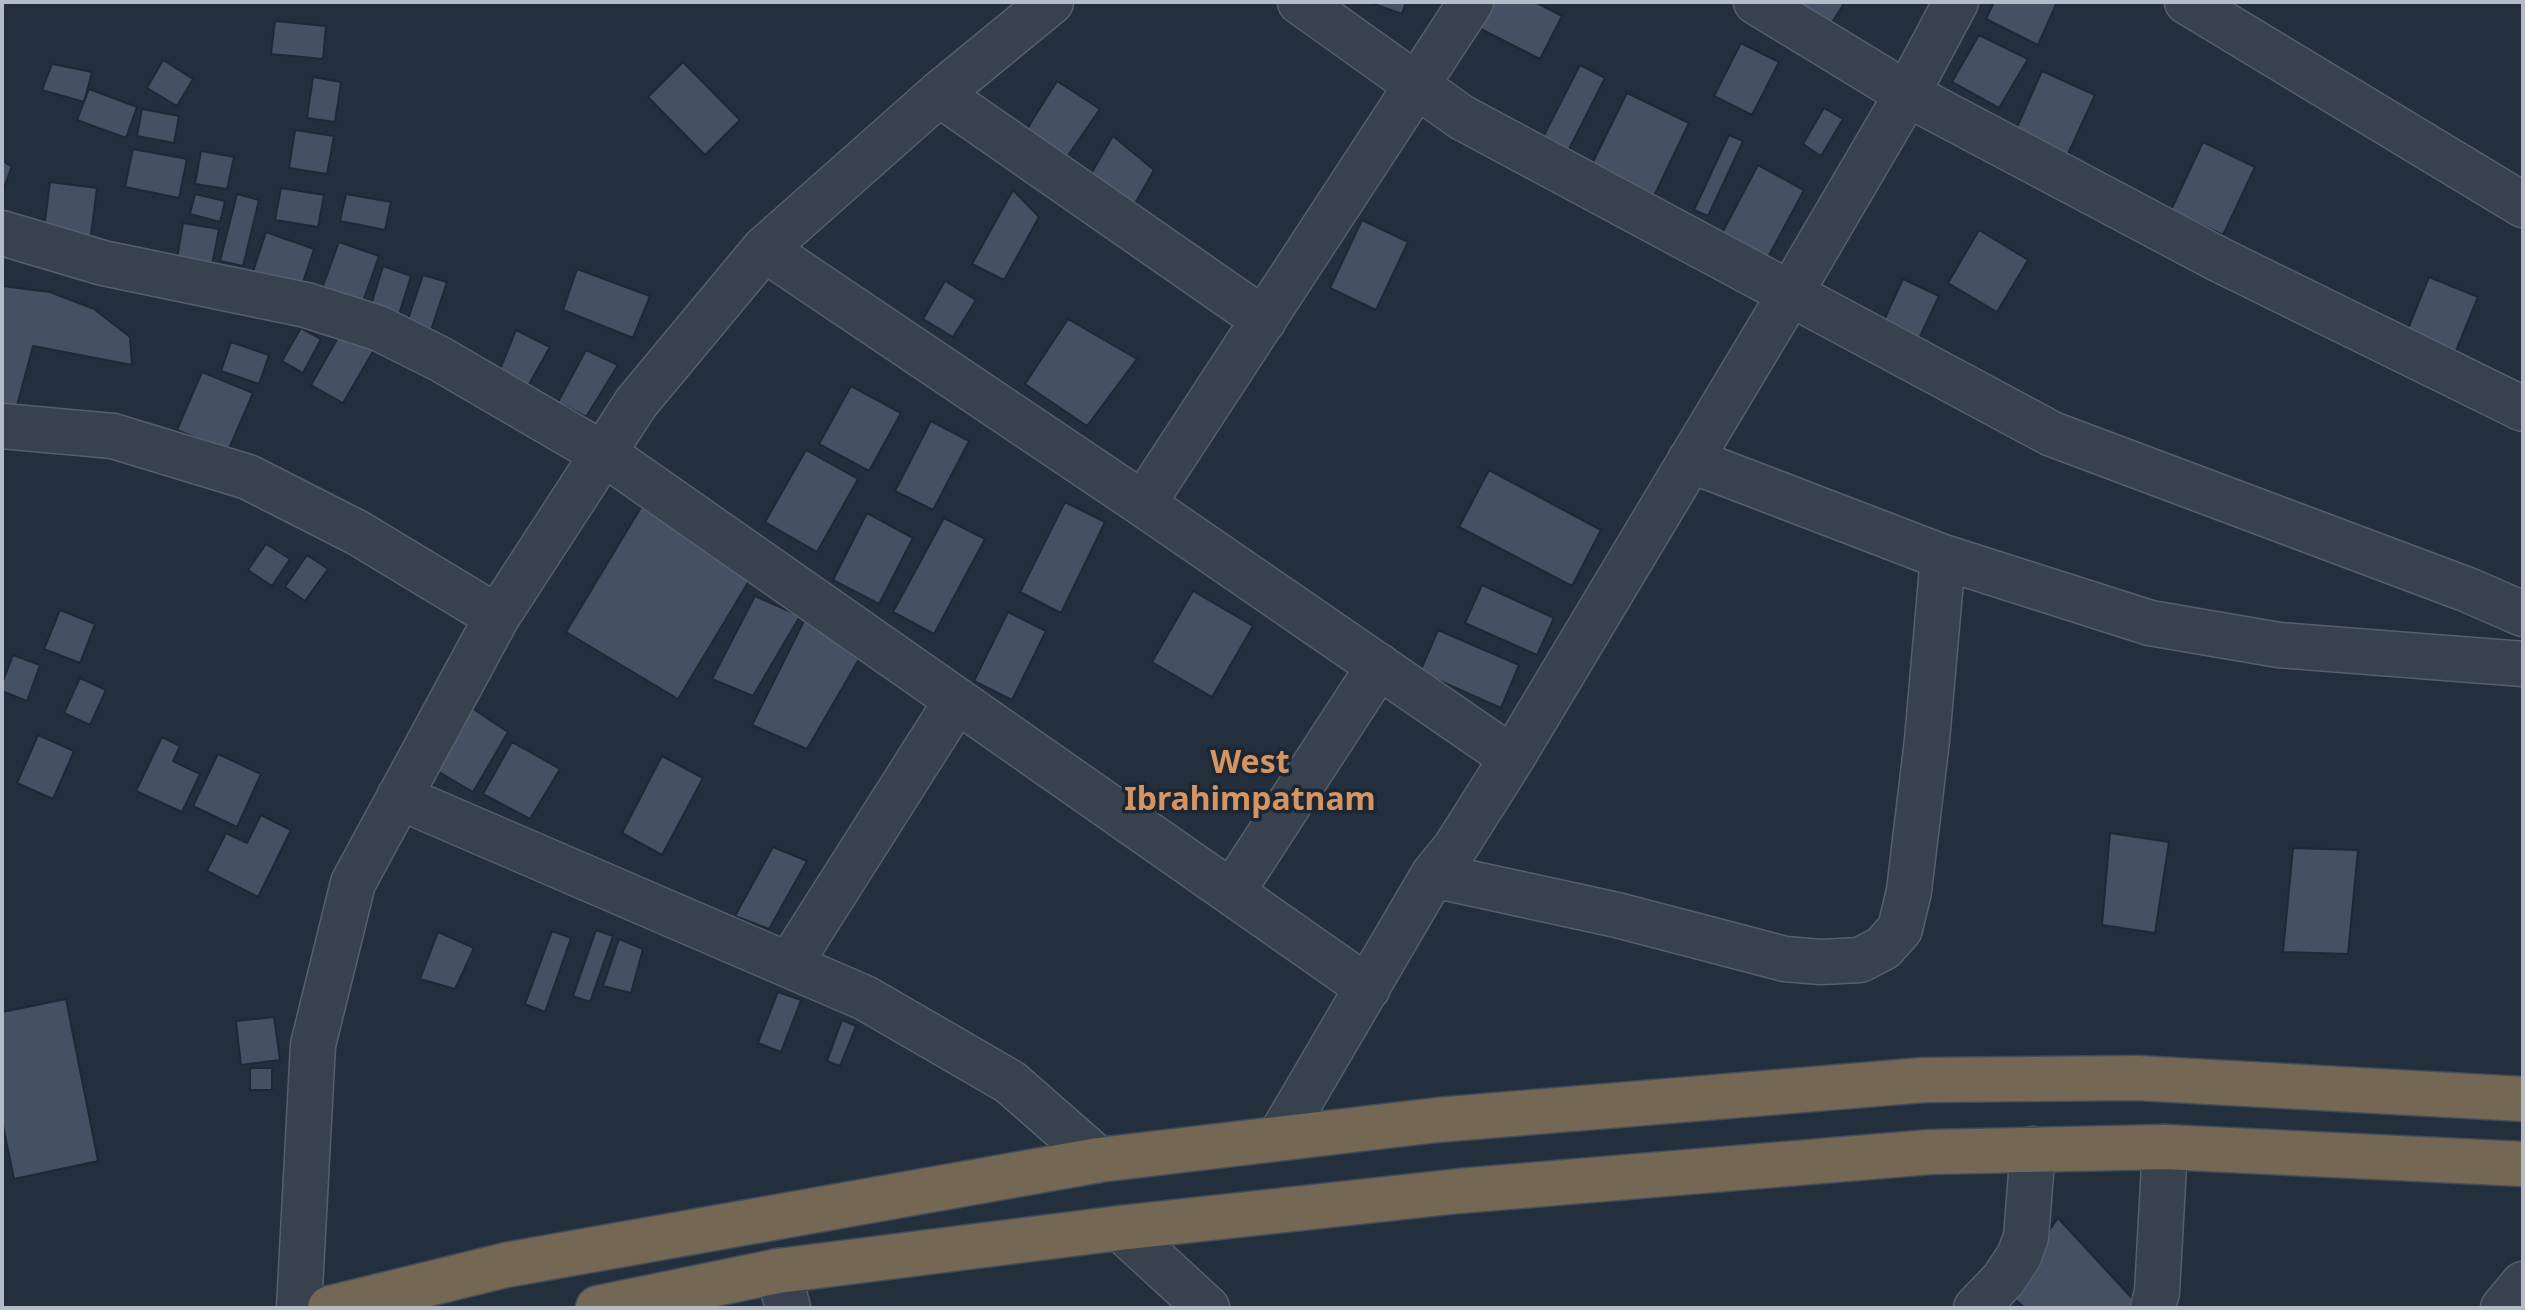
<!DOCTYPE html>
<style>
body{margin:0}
#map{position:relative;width:2525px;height:1310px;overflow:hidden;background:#242f3e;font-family:"Noto Sans",sans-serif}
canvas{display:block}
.frame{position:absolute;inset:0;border:4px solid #b4bcc9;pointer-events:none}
</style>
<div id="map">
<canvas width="2525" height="1310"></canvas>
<div class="frame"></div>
</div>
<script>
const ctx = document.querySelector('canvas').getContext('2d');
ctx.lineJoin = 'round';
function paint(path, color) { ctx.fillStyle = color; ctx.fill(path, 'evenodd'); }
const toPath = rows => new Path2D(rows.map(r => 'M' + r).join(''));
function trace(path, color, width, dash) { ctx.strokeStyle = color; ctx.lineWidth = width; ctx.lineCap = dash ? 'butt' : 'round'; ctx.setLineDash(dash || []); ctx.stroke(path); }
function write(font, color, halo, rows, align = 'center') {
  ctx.font = font + ' "Noto Sans",sans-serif'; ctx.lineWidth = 7; ctx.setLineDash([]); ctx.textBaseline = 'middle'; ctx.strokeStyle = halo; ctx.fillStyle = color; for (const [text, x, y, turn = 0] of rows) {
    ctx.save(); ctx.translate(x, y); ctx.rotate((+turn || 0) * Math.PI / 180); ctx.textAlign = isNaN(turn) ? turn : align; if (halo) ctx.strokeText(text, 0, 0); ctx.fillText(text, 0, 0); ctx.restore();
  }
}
const building = toPath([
 [1368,2,1406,2,1402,14,1368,2],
 [1482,2,1535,2,1562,16,1540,59,1471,24,1482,2],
 [1792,2,1845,2,1824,35,1792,2],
 [1994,2,2057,2,2038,45,1986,19,1994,2],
 [275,21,326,26,323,59,271,54,275,21],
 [1979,35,2028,59,1999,108,1952,82,1979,35],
 [1741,43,1779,62,1752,115,1714,96,1741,43],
 [163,60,193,79,177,106,147,88,163,60],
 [683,62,740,120,705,155,648,97,683,62],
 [52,64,92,72,84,102,42,90,52,64],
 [1580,65,1605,78,1568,151,1542,139,1580,65],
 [2042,71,2095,95,2067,156,2015,132,2042,71],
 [313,77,341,82,335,122,307,118,313,77],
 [1057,81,1100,109,1062,164,1022,137,1057,81],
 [89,89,137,107,126,138,77,120,89,89],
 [1627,93,1689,123,1652,200,1589,170,1627,93],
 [1824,108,1843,119,1821,156,1803,144,1824,108],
 [142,109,179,116,174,143,137,136,142,109],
 [295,130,334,136,327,174,289,168,295,130],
 [1729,135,1743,141,1708,216,1694,210,1729,135],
 [1113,136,1154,170,1128,216,1084,186,1113,136],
 [2203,142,2255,167,2223,235,2171,210,2203,142],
 [133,149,187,159,179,198,125,187,133,149],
 [201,151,234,157,227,189,195,184,201,151],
 [2,161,12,166,2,193,2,161],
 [1758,165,1804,190,1766,261,1720,237,1758,165],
 [50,182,97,188,90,242,43,236,50,182],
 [281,188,324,195,318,227,275,220,281,188],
 [1013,190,1039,217,1004,280,972,264,1013,190],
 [195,194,225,201,220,222,190,214,195,194],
 [237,194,259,200,243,266,220,261,237,194],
 [346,194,391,202,385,230,340,221,346,194],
 [1362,220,1408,242,1376,310,1330,288,1362,220],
 [183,223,219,229,212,265,177,259,183,223],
 [1979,230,2028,260,1997,312,1948,283,1979,230],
 [266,232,314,249,299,294,251,278,266,232],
 [339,242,379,256,361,307,320,294,339,242],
 [383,266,411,276,395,327,368,315,383,266],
 [577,269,650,296,633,338,563,310,577,269],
 [423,275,447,282,428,339,405,328,423,275],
 [2429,277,2478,297,2455,353,2406,334,2429,277],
 [1903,279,1939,296,1915,347,1879,331,1903,279],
 [945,281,976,300,953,337,923,319,945,281],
 [2,286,50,292,94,309,130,337,132,365,33,346,15,413,2,409,2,286],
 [1068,319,1137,359,1087,426,1025,384,1068,319],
 [301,328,321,339,303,373,282,361,301,328],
 [343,329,375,348,343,403,311,385,343,329],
 [516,330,550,347,524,393,496,379,516,330],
 [231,342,269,355,259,384,221,371,231,342],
 [586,350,618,365,586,417,558,402,586,350],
 [202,372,253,393,228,451,177,430,202,372],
 [851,386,901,413,869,471,819,444,851,386],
 [931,421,969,441,933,510,895,491,931,421],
 [806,450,858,479,817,552,765,522,806,450],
 [1489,470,1601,530,1572,586,1459,527,1489,470],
 [1065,502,1105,522,1061,613,1020,592,1065,502],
 [643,504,755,571,678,699,566,632,643,504],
 [867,513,913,538,879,604,833,580,867,513],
 [944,518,985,539,934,634,893,612,944,518],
 [266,544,290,559,272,586,248,570,266,544],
 [307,555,328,569,305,601,285,587,307,555],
 [1482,585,1554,618,1537,655,1465,623,1482,585],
 [1193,591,1253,626,1212,697,1152,662,1193,591],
 [755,596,800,616,753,696,712,679,755,596],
 [60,610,95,624,80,663,44,649,60,610],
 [1008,612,1046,631,1012,700,974,681,1008,612],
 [805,619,859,659,807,749,752,725,805,619],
 [1438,630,1519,665,1501,708,1420,672,1438,630],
 [13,655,40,665,27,701,2,691,2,684,13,655],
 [80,678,106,690,90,725,64,713,80,678],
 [461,701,508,732,473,792,427,765,461,701],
 [38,735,74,751,53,799,17,783,38,735],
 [162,737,180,746,173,761,200,774,182,812,136,791,162,737],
 [512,742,560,769,530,819,483,794,512,742],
 [218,754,261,774,237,827,193,806,218,754],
 [662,756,703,778,662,855,622,833,662,756],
 [261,815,291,830,258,897,207,871,226,833,247,843,261,815],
 [2110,833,2169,842,2155,933,2102,925,2110,833],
 [773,847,807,861,769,929,735,916,773,847],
 [2293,848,2358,850,2348,954,2283,952,2293,848],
 [596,930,613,936,590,1002,573,996,596,930],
 [552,931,571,938,545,1012,525,1004,552,931],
 [438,932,474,948,455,989,420,979,438,932],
 [619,939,643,949,631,993,603,986,619,939],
 [778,992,801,1000,781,1052,758,1043,778,992],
 [66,999,98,1161,14,1179,2,1121,2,1012,66,999],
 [274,1017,280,1060,241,1065,236,1021,274,1017],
 [842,1020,856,1026,840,1066,827,1061,842,1020],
 [250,1068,272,1068,272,1090,250,1090,250,1068],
 [2058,1218,2141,1308,2025,1308,2005,1291,2058,1218]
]);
paint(building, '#455162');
trace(building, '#1f2835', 2);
const minor = toPath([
 [1300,2,1461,117,2052,434,2468,590,2523,614],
 [1756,2,1907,94,2220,260,2523,409],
 [2187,2,2523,205],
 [939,94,1264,320],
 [2,233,103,263,306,305,378,328,440,359,615,461,1368,988],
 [764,249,1143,504,1512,758],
 [2,426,113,436,248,477,358,533,497,617],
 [1690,460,1943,557,2150,623,2279,645,2523,664],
 [1143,504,1471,2],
 [399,797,865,998,1010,1082,1099,1160],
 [1433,875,1617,915,1785,959,1821,962,1860,960,1883,948,1900,929,1909,891,1927,740,1943,557],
 [1232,892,1379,666],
 [789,965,957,700],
 [1279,1138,1433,875,1455,848,1512,758,1790,294,1907,94,1956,2],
 [1120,1228,1207,1308],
 [778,1271,788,1308],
 [299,1308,313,1045,353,883,497,617,636,403,764,249,939,94,1051,2],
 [1976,1308,2003,1280,2019,1256,2026,1237,2033,1149],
 [2153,1308,2157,1292,2165,1147],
 [2503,1308,2523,1284]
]);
const highway = toPath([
 [330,1308,506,1265,1099,1160,1437,1120,1924,1080,2137,1078,2523,1099],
 [598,1308,778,1271,1120,1228,1459,1191,1930,1152,2165,1147,2523,1164]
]);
trace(minor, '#565f6c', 47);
trace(highway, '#434c59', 47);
trace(minor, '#38414e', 44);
trace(highway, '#746855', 44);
write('bold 32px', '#d59563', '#1d2633', [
 ["West",1250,764],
 ["Ibrahimpatnam",1250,801]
]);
</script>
